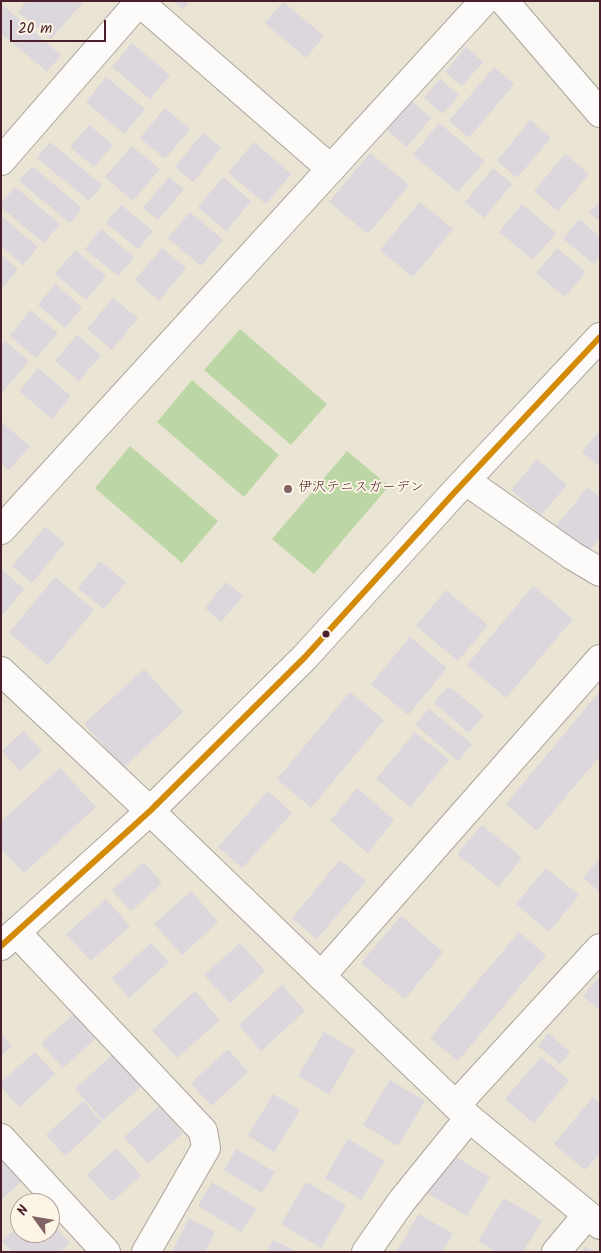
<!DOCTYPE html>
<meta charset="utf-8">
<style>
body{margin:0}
#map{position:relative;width:601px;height:1253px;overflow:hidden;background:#eae4d4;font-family:Kalam,sans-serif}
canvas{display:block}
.frame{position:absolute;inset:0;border:2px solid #4a1f2b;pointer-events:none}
.north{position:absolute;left:10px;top:1193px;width:50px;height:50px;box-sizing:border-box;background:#fcf5e5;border:1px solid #b59f9b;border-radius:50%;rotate:302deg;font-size:14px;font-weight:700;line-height:20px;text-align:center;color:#4a1f2b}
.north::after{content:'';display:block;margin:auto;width:18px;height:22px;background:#826466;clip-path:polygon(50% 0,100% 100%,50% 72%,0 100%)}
.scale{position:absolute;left:10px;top:20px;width:96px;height:22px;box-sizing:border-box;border:2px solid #4a1f2b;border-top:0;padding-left:6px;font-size:15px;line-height:18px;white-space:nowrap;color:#4a1f2b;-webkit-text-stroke:4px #fcf5e5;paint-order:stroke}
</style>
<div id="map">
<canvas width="601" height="1253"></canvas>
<div class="frame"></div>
<div class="north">N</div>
<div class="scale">20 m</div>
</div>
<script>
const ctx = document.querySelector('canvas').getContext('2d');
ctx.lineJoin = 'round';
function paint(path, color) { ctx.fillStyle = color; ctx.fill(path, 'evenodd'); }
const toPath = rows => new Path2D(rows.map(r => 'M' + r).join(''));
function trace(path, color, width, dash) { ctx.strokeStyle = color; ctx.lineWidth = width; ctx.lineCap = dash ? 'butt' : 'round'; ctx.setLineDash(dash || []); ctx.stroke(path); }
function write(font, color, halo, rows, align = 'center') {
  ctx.font = font + ' Kalam,"Klee One",sans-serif'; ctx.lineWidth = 4; ctx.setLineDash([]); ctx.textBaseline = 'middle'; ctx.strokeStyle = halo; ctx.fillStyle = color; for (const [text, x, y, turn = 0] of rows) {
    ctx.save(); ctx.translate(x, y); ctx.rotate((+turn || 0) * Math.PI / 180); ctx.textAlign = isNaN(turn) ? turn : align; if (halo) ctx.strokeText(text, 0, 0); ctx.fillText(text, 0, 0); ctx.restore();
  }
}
paint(toPath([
 [240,329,327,404,291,445,204,370],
 [192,380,279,455,244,497,157,422],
 [130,446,218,521,182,563,95,488],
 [347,451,389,486,314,574,272,539]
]), '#bcd7a5');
paint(toPath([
 [27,1,84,1,51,39,18,12],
 [173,1,190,1,183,9],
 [283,2,324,36,306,58,265,23],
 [1,4,61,55,47,72,1,33],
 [132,43,170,75,150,99,112,67],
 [466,47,483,62,462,86,445,72],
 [494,67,514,84,469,138,449,121],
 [106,77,145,109,124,134,86,102],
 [440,79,459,95,443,114,424,98],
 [411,101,431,118,407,147,387,130],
 [165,108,190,129,165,159,140,138],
 [530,120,551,138,517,178,497,161],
 [439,123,485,161,458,192,413,155],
 [89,125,113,145,94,167,70,147],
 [203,133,221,148,193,182,175,167],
 [50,142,102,185,89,201,37,158],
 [254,142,291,174,266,204,228,173],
 [132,146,160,169,133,201,105,177],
 [370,153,409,185,368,234,329,202],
 [565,154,589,174,558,211,534,191],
 [32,166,82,208,70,223,19,181],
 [493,168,512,184,484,218,465,202],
 [169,177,184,189,158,220,143,208],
 [223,177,251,201,226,231,198,207],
 [15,187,60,224,44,243,1,207,1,203],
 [600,201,600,221,589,213],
 [420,202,453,229,413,277,380,250],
 [522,204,556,233,533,260,499,232],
 [121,205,153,231,138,249,106,223],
 [190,212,223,240,201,266,168,238],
 [1,216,38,247,23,265,1,246],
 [579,219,600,237,600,257,594,264,563,239],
 [101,229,134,257,118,276,85,249],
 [162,248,186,268,159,301,135,280],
 [557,248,586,272,565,297,536,273],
 [75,250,106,276,86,300,55,274],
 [1,255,18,269,3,287,1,285],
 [55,284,82,307,65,328,38,305],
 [113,298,138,318,112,350,87,329],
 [30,310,58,333,36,358,10,336],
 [77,335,101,355,79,381,55,361],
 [5,341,29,361,1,394,1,346],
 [38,368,71,396,52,419,19,391],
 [1,422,30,446,9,470,1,464],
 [600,430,600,467,582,452],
 [537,459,567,485,541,515,511,490],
 [588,487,600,497,600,538,588,552,556,526],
 [45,527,65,543,32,583,12,566],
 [100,561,126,582,104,609,78,588],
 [1,569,24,589,1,617],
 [55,577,94,610,48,665,9,633],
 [226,582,243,596,221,622,205,608],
 [533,586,573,619,506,698,467,665],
 [446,590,488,625,458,661,416,626],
 [410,637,447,668,408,715,371,684],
 [144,669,183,712,123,768,84,724],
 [448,686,484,715,469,733,434,703],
 [600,691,600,756,537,831,506,804],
 [350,692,384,720,311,808,277,779],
 [429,709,472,744,458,761,415,725],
 [23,731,42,751,20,771,2,751],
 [415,732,449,760,410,807,376,779],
 [60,768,96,807,24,873,1,849,1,822],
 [357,788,394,820,368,853,330,821],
 [268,791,292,813,242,868,218,847],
 [482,825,522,858,498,887,457,854],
 [600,858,600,892,583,878],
 [340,860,366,881,317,939,292,918],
 [144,862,162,883,131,911,112,890],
 [546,868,579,895,549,932,516,904],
 [191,891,218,922,182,955,154,924],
 [106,899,130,926,91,961,66,934],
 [401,916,443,952,405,999,361,963],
 [519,932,546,955,458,1061,430,1038],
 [151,943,169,962,129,998,112,978],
 [240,943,265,971,230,1003,204,975],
 [600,976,600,1010,583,996],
 [282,985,305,1011,261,1051,239,1025],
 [195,991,220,1020,177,1058,152,1030],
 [74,1014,95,1039,63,1068,41,1043],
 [324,1032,355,1050,329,1095,298,1076],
 [548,1033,570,1052,560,1064,538,1046],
 [1,1034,12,1046,1,1056],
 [228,1049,248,1072,211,1106,191,1083],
 [35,1052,55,1074,19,1107,1,1087,1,1082],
 [113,1054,142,1086,103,1120,75,1089],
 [541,1057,569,1080,534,1123,505,1099],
 [390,1080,425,1101,398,1146,363,1125],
 [273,1094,300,1110,274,1152,248,1136],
 [593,1097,600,1103,600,1153,585,1170,554,1144],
 [83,1101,102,1122,65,1156,46,1135],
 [159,1106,183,1133,148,1164,124,1137],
 [348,1139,385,1161,361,1200,325,1178],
 [116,1148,141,1175,112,1202,87,1175],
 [236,1149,275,1172,262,1193,224,1170],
 [449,1153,490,1177,467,1216,425,1192],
 [3,1159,22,1181,1,1200,1,1160],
 [212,1182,256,1209,241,1232,198,1206],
 [306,1182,346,1205,321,1248,281,1224],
 [504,1198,542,1221,523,1252,496,1252,478,1241],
 [419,1214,453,1234,442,1252,396,1252],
 [189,1218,215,1232,205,1252,172,1252],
 [50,1221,70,1243,60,1252,12,1252,2,1241,20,1225,20,1233,50,1233],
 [273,1240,298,1252,267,1252],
 [585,1246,595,1252,582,1252]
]), '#dcd6dd');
const minor = toPath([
 [138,1,331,169],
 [504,1,600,113],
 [1,161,139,2],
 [466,481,573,556,600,572],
 [1,530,484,1],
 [1,671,150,811],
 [16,932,203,1131,206,1148,146,1252],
 [321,976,600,659],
 [456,1105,600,948],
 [1,1138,106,1252],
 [366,1252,401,1202,469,1118],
 [556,1252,587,1215]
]);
const tertiary = toPath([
 [150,811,469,1118,600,1225],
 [1,946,150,811,305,657,453,494,600,337]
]);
trace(minor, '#aca49c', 30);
trace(tertiary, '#aca49c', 30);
trace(minor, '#fcfbf9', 28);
trace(tertiary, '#fcfbf9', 28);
trace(toPath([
 [1,946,150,811,305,657,453,494,600,337]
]), '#d48b09', 6);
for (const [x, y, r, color] of [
 [288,489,5,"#826466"],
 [326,634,4.5,"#4a1f2b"]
]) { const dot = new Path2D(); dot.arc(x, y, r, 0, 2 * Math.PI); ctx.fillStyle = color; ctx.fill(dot); trace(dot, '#fcf5e5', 2); }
write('14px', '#4a1f2b', '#fcf5e5', [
 ["伊沢テニスガーデン",298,489]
], 'left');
</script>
